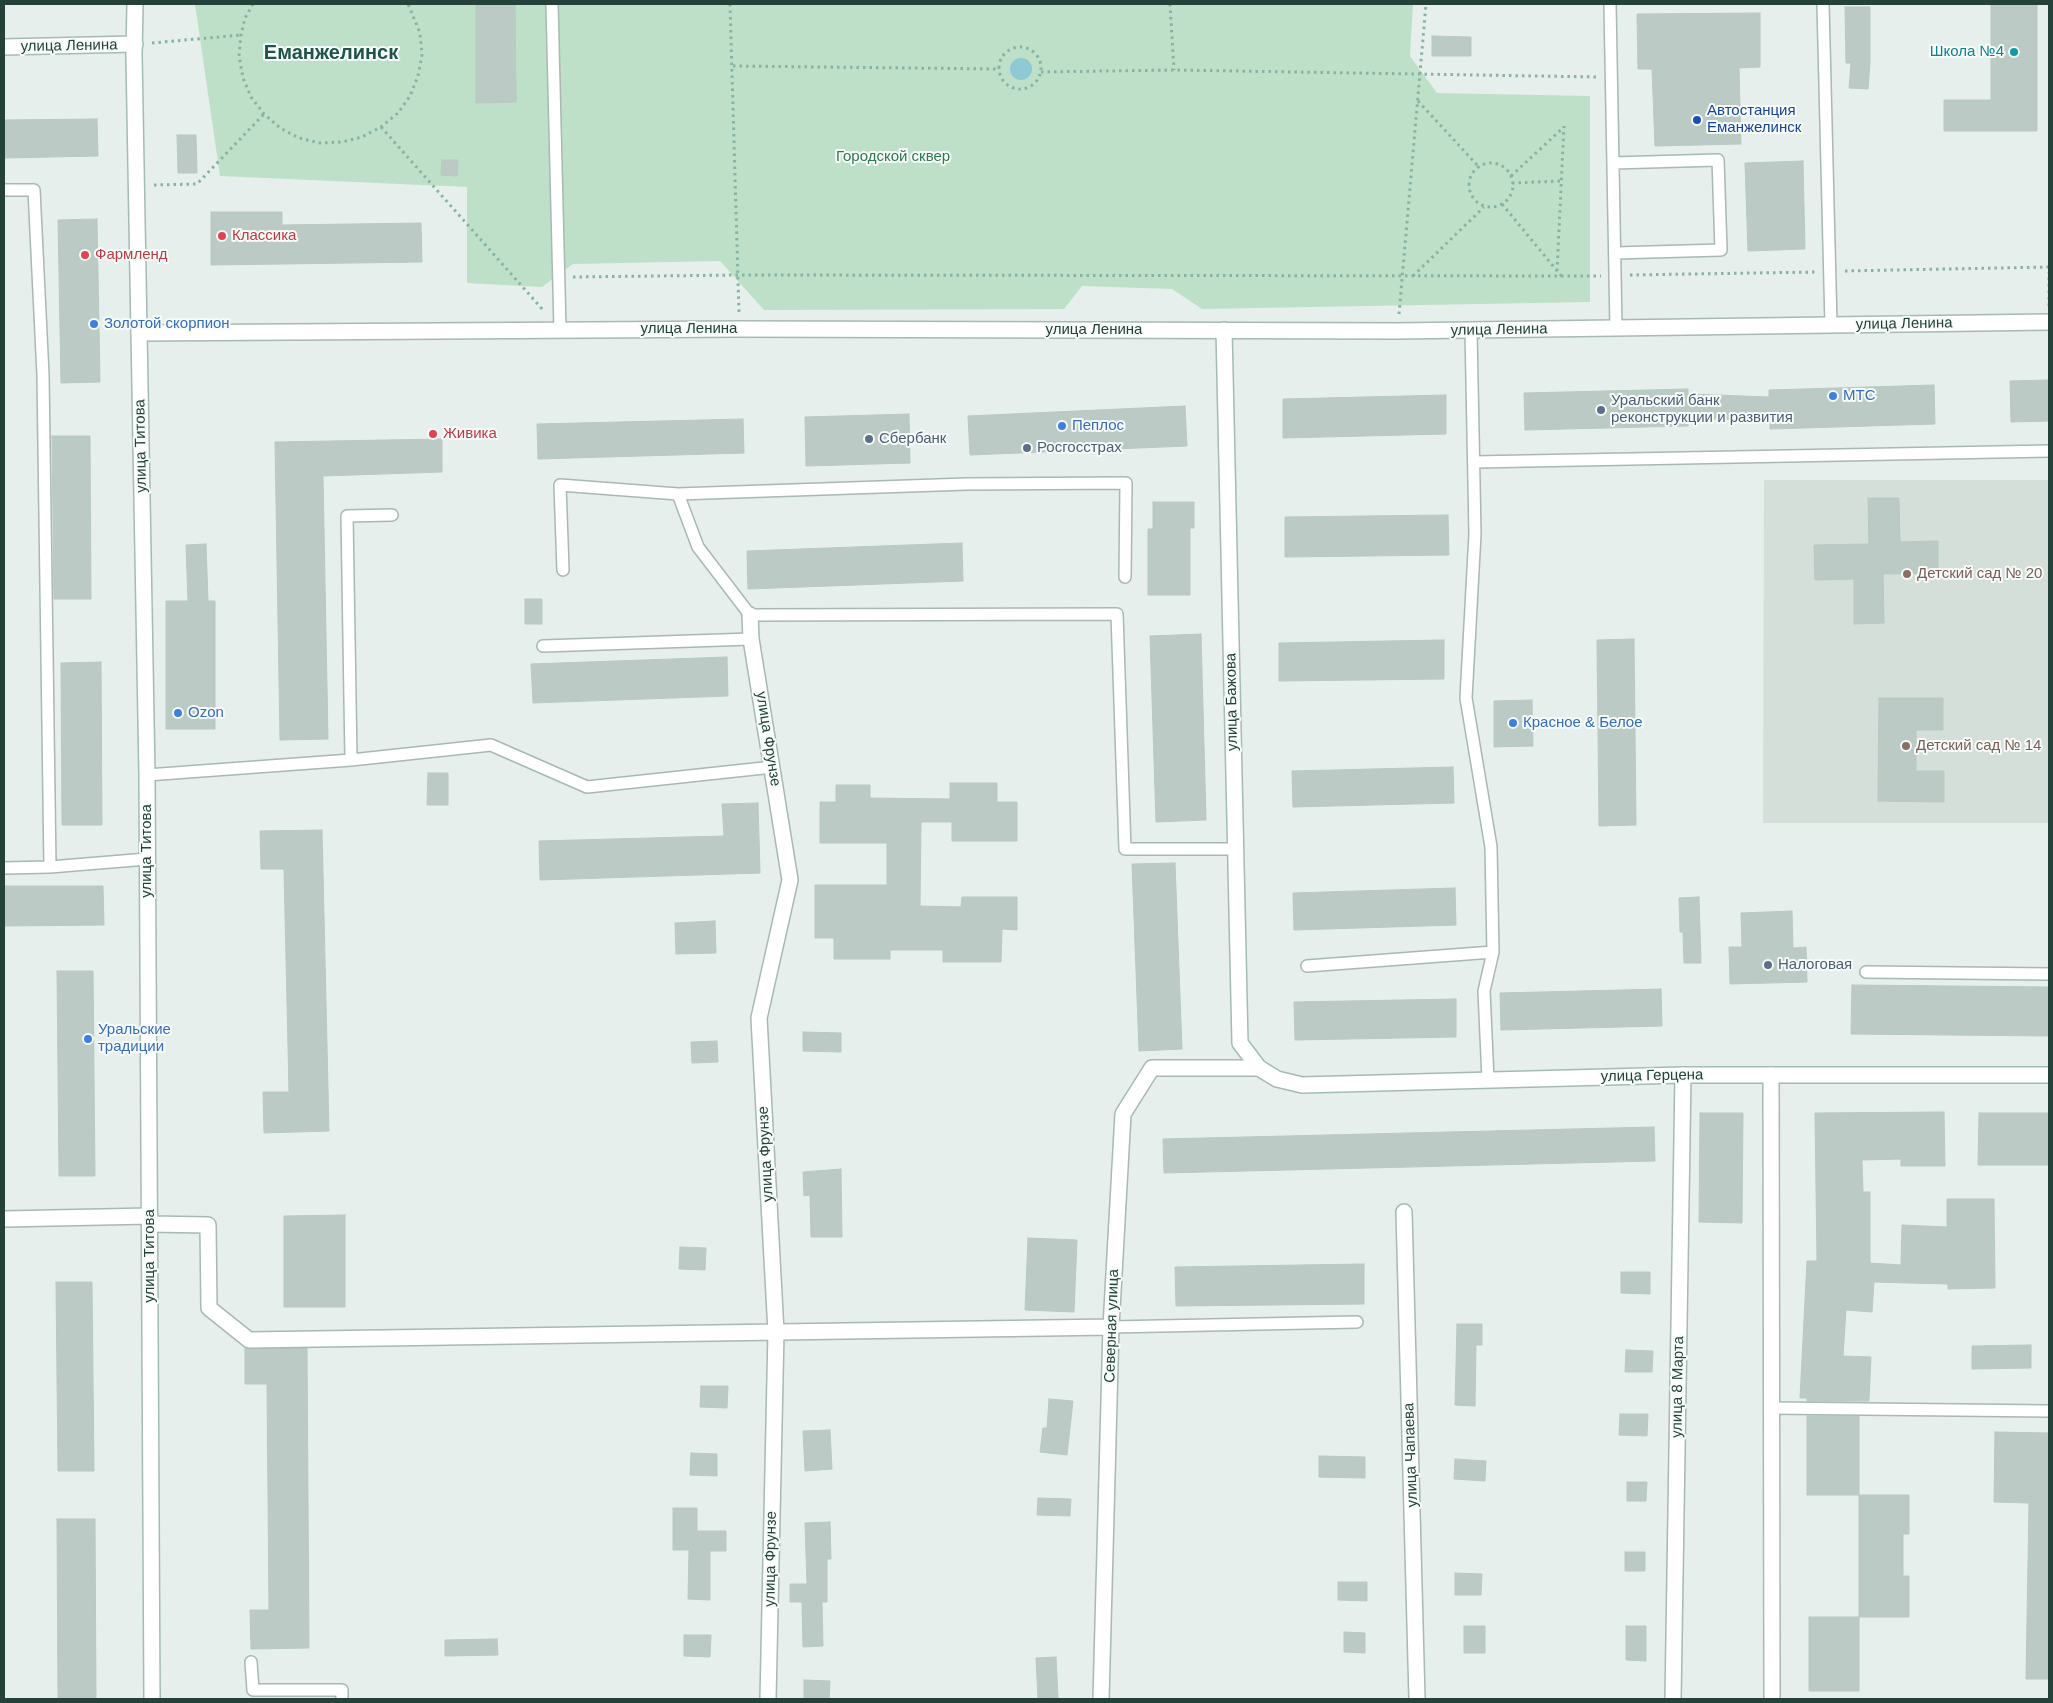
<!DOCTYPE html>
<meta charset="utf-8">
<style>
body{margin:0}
#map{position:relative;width:2053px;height:1703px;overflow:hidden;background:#e6efeb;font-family:Helvetica,sans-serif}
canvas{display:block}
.frame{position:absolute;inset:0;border:5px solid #24423a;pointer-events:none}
</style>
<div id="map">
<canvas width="2053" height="1703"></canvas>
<div class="frame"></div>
</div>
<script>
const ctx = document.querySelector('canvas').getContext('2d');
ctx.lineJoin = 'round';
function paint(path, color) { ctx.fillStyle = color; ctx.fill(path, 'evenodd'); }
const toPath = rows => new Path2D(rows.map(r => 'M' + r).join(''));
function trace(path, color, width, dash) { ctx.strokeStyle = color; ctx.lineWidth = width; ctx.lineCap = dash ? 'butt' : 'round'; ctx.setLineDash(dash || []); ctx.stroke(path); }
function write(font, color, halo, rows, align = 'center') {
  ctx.font = font + ' Helvetica,sans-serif'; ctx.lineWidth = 4; ctx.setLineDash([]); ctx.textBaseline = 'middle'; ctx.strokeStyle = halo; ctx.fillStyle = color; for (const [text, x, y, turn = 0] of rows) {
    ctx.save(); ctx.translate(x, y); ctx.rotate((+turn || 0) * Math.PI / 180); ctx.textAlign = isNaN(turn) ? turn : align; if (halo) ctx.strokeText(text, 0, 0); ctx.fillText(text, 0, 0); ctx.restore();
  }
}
paint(toPath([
 [1764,480,2049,480,2049,823,1763,823]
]), '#d4dfda');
paint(toPath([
 [195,4,1413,4,1410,56,1437,93,1590,96,1590,302,1202,309,1172,289,1082,286,1064,309,764,310,720,261,573,264,542,287,467,283,467,187,220,176]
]), '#bfe0c8');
paint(toPath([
 '1010 69a11 11 0 1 1 22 0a11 11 0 1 1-22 0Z'
]), '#8ec9d4');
const building = toPath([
 [476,4,515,4,516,102,476,103,476,4],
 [1991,4,2037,4,2037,131,1944,131,1944,100,1991,100,1991,4],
 [1845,7,1870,7,1870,63,1868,89,1849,88,1851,63,1846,63,1845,7],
 [1760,13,1760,67,1739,68,1741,144,1655,146,1652,69,1638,69,1637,14,1760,13],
 [1432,36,1471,37,1471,56,1432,56,1432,36],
 [97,119,98,156,4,158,4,120,97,119],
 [177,135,196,135,197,173,178,173,177,135],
 [442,160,458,160,457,176,441,175,442,160],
 [1803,161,1805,249,1748,251,1745,163,1803,161],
 [211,212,282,212,282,225,421,223,422,262,211,265,211,212],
 [97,219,100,382,61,383,58,220,97,219],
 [2049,380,2049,421,2011,422,2010,381,2049,380],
 [1934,385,1935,424,1770,429,1770,421,1688,418,1688,426,1525,430,1524,393,1688,389,1688,394,1769,397,1769,390,1934,385],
 [1446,395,1446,434,1283,438,1283,399,1446,395],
 [1185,406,1187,446,970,455,968,416,1185,406],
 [909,414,910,463,806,466,805,417,909,414],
 [743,419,744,453,538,459,537,424,743,419],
 [52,436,90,436,91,599,54,599,52,436],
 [442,439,442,472,323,476,328,739,280,740,275,442,442,439],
 [1868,498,1899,498,1900,542,1938,541,1938,573,1883,574,1884,623,1854,624,1854,579,1815,580,1814,545,1869,544,1868,498],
 [1153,502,1194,502,1194,528,1190,528,1190,595,1148,595,1148,529,1153,529,1153,502],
 [1448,515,1449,555,1285,557,1285,517,1448,515],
 [962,543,963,581,748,589,747,551,962,543],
 [206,544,208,601,215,601,215,729,166,729,166,601,188,601,186,545,206,544],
 [525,599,542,599,542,624,525,624,525,599],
 [1201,634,1206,820,1156,822,1150,636,1201,634],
 [1634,639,1636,825,1599,826,1597,640,1634,639],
 [1444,640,1444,679,1279,681,1279,643,1444,640],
 [727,657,728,696,533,703,531,664,727,657],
 [101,662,102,825,62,825,61,663,101,662],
 [1879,698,1943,698,1943,730,1916,730,1916,771,1944,771,1944,802,1878,801,1879,698],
 [1532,700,1533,746,1494,747,1494,701,1532,700],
 [1453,767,1454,803,1293,807,1292,771,1453,767],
 [428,773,448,773,448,805,427,805,428,773],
 [950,783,997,783,997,802,1017,802,1017,841,952,841,952,822,921,822,920,906,961,907,962,897,1017,897,1017,930,1002,929,1001,962,943,962,943,950,890,950,890,959,834,959,834,938,815,938,815,885,887,885,887,843,820,843,820,802,836,802,836,785,870,785,870,798,950,799,950,783],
 [758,803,760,873,540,880,539,841,724,836,722,804,758,803],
 [322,830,329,1131,264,1133,263,1092,289,1092,284,869,261,869,260,831,322,830],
 [1175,863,1182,1049,1139,1051,1132,864,1175,863],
 [4,886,103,886,104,925,4,926,4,886],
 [1455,888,1456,925,1294,930,1293,893,1455,888],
 [1699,897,1701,963,1684,963,1683,932,1680,932,1679,898,1699,897],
 [1792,911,1793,948,1806,947,1807,982,1730,984,1729,947,1742,947,1741,913,1792,911],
 [715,921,716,953,676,954,675,923,715,921],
 [57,971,93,971,95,1176,59,1176,57,971],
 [1852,985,2049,987,2049,1036,1851,1034,1852,985],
 [1661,989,1662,1026,1501,1030,1500,993,1661,989],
 [1456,999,1456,1037,1295,1040,1294,1002,1456,999],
 [803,1032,841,1033,841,1052,803,1051,803,1032],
 [717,1041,718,1062,692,1063,691,1042,717,1041],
 [1944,1112,1945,1166,1901,1166,1901,1159,1862,1160,1863,1192,1870,1192,1870,1263,1901,1265,1902,1225,1947,1227,1947,1199,1994,1199,1995,1288,1948,1289,1948,1284,1874,1282,1872,1312,1846,1310,1843,1356,1871,1357,1869,1401,1807,1401,1807,1398,1800,1398,1807,1261,1817,1261,1815,1113,1944,1112],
 [1700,1113,1743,1113,1742,1223,1699,1222,1700,1113],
 [1979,1113,2049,1113,2049,1165,1978,1165,1979,1113],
 [1654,1127,1655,1161,1164,1173,1163,1139,1654,1127],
 [841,1169,842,1237,811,1237,810,1195,804,1196,803,1172,841,1169],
 [345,1215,345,1307,284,1307,284,1216,345,1215],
 [1028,1238,1077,1240,1074,1312,1025,1310,1028,1238],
 [680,1247,706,1248,705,1270,679,1269,680,1247],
 [1364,1264,1364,1304,1176,1306,1175,1267,1364,1264],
 [1621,1272,1650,1272,1650,1294,1621,1293,1621,1272],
 [56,1282,92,1282,94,1471,58,1471,56,1282],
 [1457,1324,1482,1324,1482,1345,1476,1345,1475,1406,1455,1405,1457,1324],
 [2031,1345,2031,1368,1972,1369,1972,1346,2031,1345],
 [245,1348,307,1348,309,1648,251,1649,250,1610,269,1610,267,1384,245,1384,245,1348],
 [1626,1350,1653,1351,1652,1372,1625,1372,1626,1350],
 [701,1386,728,1386,727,1408,700,1407,701,1386],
 [1049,1399,1073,1401,1067,1455,1040,1452,1043,1428,1047,1428,1049,1399],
 [1620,1414,1648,1414,1647,1436,1619,1435,1620,1414],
 [1807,1416,1859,1416,1859,1495,1807,1495,1807,1416],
 [830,1430,832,1469,805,1471,803,1431,830,1430],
 [1995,1432,2049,1433,2049,1679,2026,1679,2029,1503,1994,1502,1995,1432],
 [691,1453,717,1454,717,1476,690,1475,691,1453],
 [1319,1456,1365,1457,1365,1478,1319,1477,1319,1456],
 [1455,1459,1486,1461,1485,1481,1454,1479,1455,1459],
 [1627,1482,1647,1482,1646,1501,1627,1501,1627,1482],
 [1859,1495,1909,1495,1909,1534,1903,1534,1903,1576,1909,1576,1909,1617,1859,1617,1859,1495],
 [1038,1498,1071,1499,1070,1516,1037,1515,1038,1498],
 [673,1508,697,1508,697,1531,726,1531,726,1551,710,1551,710,1600,688,1599,689,1550,673,1550,673,1508],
 [57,1519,95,1519,96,1699,58,1699,57,1519],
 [830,1522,831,1559,827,1559,827,1602,822,1602,823,1646,803,1647,802,1602,790,1602,790,1584,807,1584,805,1523,830,1522],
 [1625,1552,1645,1552,1645,1571,1625,1571,1625,1552],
 [1455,1573,1482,1574,1481,1595,1455,1595,1455,1573],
 [1338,1582,1367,1582,1367,1601,1338,1600,1338,1582],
 [1809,1617,1859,1617,1859,1691,1809,1691,1809,1617],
 [1464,1626,1485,1626,1485,1653,1464,1653,1464,1626],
 [1626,1626,1646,1626,1646,1661,1626,1660,1626,1626],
 [1344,1632,1365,1633,1365,1653,1344,1652,1344,1632],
 [684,1635,711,1635,710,1657,684,1656,684,1635],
 [497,1639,498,1655,445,1656,445,1640,497,1639],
 [1056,1657,1058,1698,1038,1699,1036,1658,1056,1657],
 [804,1680,830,1681,829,1699,804,1699,804,1680]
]);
paint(building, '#bbcac4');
trace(building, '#b8c9c2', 1);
const lane = toPath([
 [552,4,560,330],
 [1610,4,1616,328],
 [1823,4,1831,325],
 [1613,163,1718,160,1721,250,1615,253],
 [4,190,34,190,43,375,50,867],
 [1471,330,1475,534,1466,698,1491,847,1493,952,1484,991,1488,1080],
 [1474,462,2049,451],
 [678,494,698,547,750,615,1117,614,1125,849,1236,849],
 [563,570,560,485,678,494,966,484,1126,483,1125,577],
 [543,646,751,639],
 [351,760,347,516,392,515],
 [147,775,351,760,491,745,587,787,773,767],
 [4,868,50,867,147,859],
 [1307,966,1493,952],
 [1866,972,2049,974],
 [1111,1327,1357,1322],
 [1771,1408,2049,1411],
 [251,1662,253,1690,342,1690,342,1699]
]);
const street = toPath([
 [139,333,739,329,1397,331,2049,322],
 [750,615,751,639,790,880,759,1018,776,1332,768,1699],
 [1771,1075,1772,1699],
 [1404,1212,1417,1699],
 [4,1219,150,1216],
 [150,1224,208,1225,209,1308,249,1340,1111,1327],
 [1101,1699,1111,1327,1123,1114,1152,1068,1259,1068],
 [1673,1699,1683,1075]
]);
const secondary = toPath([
 [135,4,134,55,147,775,152,1699],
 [4,47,135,44],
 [1224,330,1240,1043,1259,1068,1277,1079,1302,1085,1683,1075,2049,1075]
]);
trace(lane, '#a8b8b2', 14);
trace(street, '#a8b8b2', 18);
trace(secondary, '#a4bbb3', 18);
trace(toPath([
 [253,4,245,18,241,35,239,56,243,78,251,97,264,114,280,128,299,138,320,143,342,142,362,137,381,127,398,113,410,96,418,76,422,55,420,33,408,4],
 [730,4,739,313],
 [1170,4,1174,70],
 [152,43,241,35],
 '999 68a21 21 0 1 1 42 0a21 21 0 1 1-42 0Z',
 [733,66,999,69],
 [1041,72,1174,70,1598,77],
 [1418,101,1478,166],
 [381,127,543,310],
 '1469 185a22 22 0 1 1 44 0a22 22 0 1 1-44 0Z',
 [1511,176,1564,127],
 [1512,183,1562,181],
 [154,185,197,184,264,114],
 [1502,204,1563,278],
 [1557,271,1564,126],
 [1845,271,2049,267],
 [1630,275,1816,272],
 [1413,276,1484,207],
 [573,277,738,275,1601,276],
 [2049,306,2049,272],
 [1399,314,1426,4]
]), '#86b3a5', 3, [2.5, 4]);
trace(lane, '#fff', 11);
trace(street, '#fff', 15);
trace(secondary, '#fff', 15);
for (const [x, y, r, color] of [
 [2014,52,5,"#0f9aa8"],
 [1697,120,5,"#1a4fb4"],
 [222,236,5,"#e0444e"],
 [85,255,5,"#e0444e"],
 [94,324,5,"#3f7fe0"],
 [1833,396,5,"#3f7fe0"],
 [1601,410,5,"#5c6f8a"],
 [1062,426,5,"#3f7fe0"],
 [433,434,5,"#e0444e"],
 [869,439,5,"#5c6f8a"],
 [1027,448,5,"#5c6f8a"],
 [1907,574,5,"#8d6e63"],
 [178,713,5,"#3f7fe0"],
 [1513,723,5,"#3f7fe0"],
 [1906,746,5,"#8d6e63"],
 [1768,965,5,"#5c6f8a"],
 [88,1039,5,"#3f7fe0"]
]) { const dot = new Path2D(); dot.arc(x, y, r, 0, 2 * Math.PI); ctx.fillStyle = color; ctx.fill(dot); trace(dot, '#f7fbf9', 2); }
write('15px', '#24423a', '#f7fbf9', [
 ["улица Ленина",69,46,-1],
 ["улица Ленина",1904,324,-1],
 ["улица Ленина",689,329],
 ["улица Ленина",1094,330],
 ["улица Ленина",1499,330,-1],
 ["улица Титова",141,446,-91],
 ["улица Бажова",1232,702,-91],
 ["улица Фрунзе",768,739,81],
 ["улица Титова",147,851,-90],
 ["улица Герцена",1652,1076,-1],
 ["улица Фрунзе",766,1154,-93],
 ["улица Титова",150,1256,-90],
 ["Северная улица",1112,1326,-88],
 ["улица 8 Марта",1678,1387,-89],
 ["улица Чапаева",1411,1455,-92],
 ["улица Фрунзе",771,1559,-89]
]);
write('15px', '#0d838f', '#f7fbf9', [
 ["Школа №4",2004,52]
], 'right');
write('15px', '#164399', '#f7fbf9', [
 ["Автостанция",1707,111],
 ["Еманжелинск",1707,128]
], 'left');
write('15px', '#2d7a4b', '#f7fbf9', [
 ["Городской сквер",893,157]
]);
write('15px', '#be3a42', '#f7fbf9', [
 ["Классика",232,236],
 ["Фармленд",95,255],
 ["Живика",443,434]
], 'left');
write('15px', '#366cbe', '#f7fbf9', [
 ["Золотой скорпион",104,324],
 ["МТС",1843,396],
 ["Пеплос",1072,426],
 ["Ozon",188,713],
 ["Красное & Белое",1523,723],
 ["Уральские",98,1030],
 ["традиции",98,1047]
], 'left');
write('15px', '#4e5e75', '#f7fbf9', [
 ["Уральский банк",1611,401],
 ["реконструкции и развития",1611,418],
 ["Сбербанк",879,439],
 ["Росгосстрах",1037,448],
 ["Налоговая",1778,965]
], 'left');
write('15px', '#785e54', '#f7fbf9', [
 ["Детский сад № 20",1917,574],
 ["Детский сад № 14",1916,746]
], 'left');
write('bold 20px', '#1f5548', '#f7fbf9', [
 ["Еманжелинск",331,53]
]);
</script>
